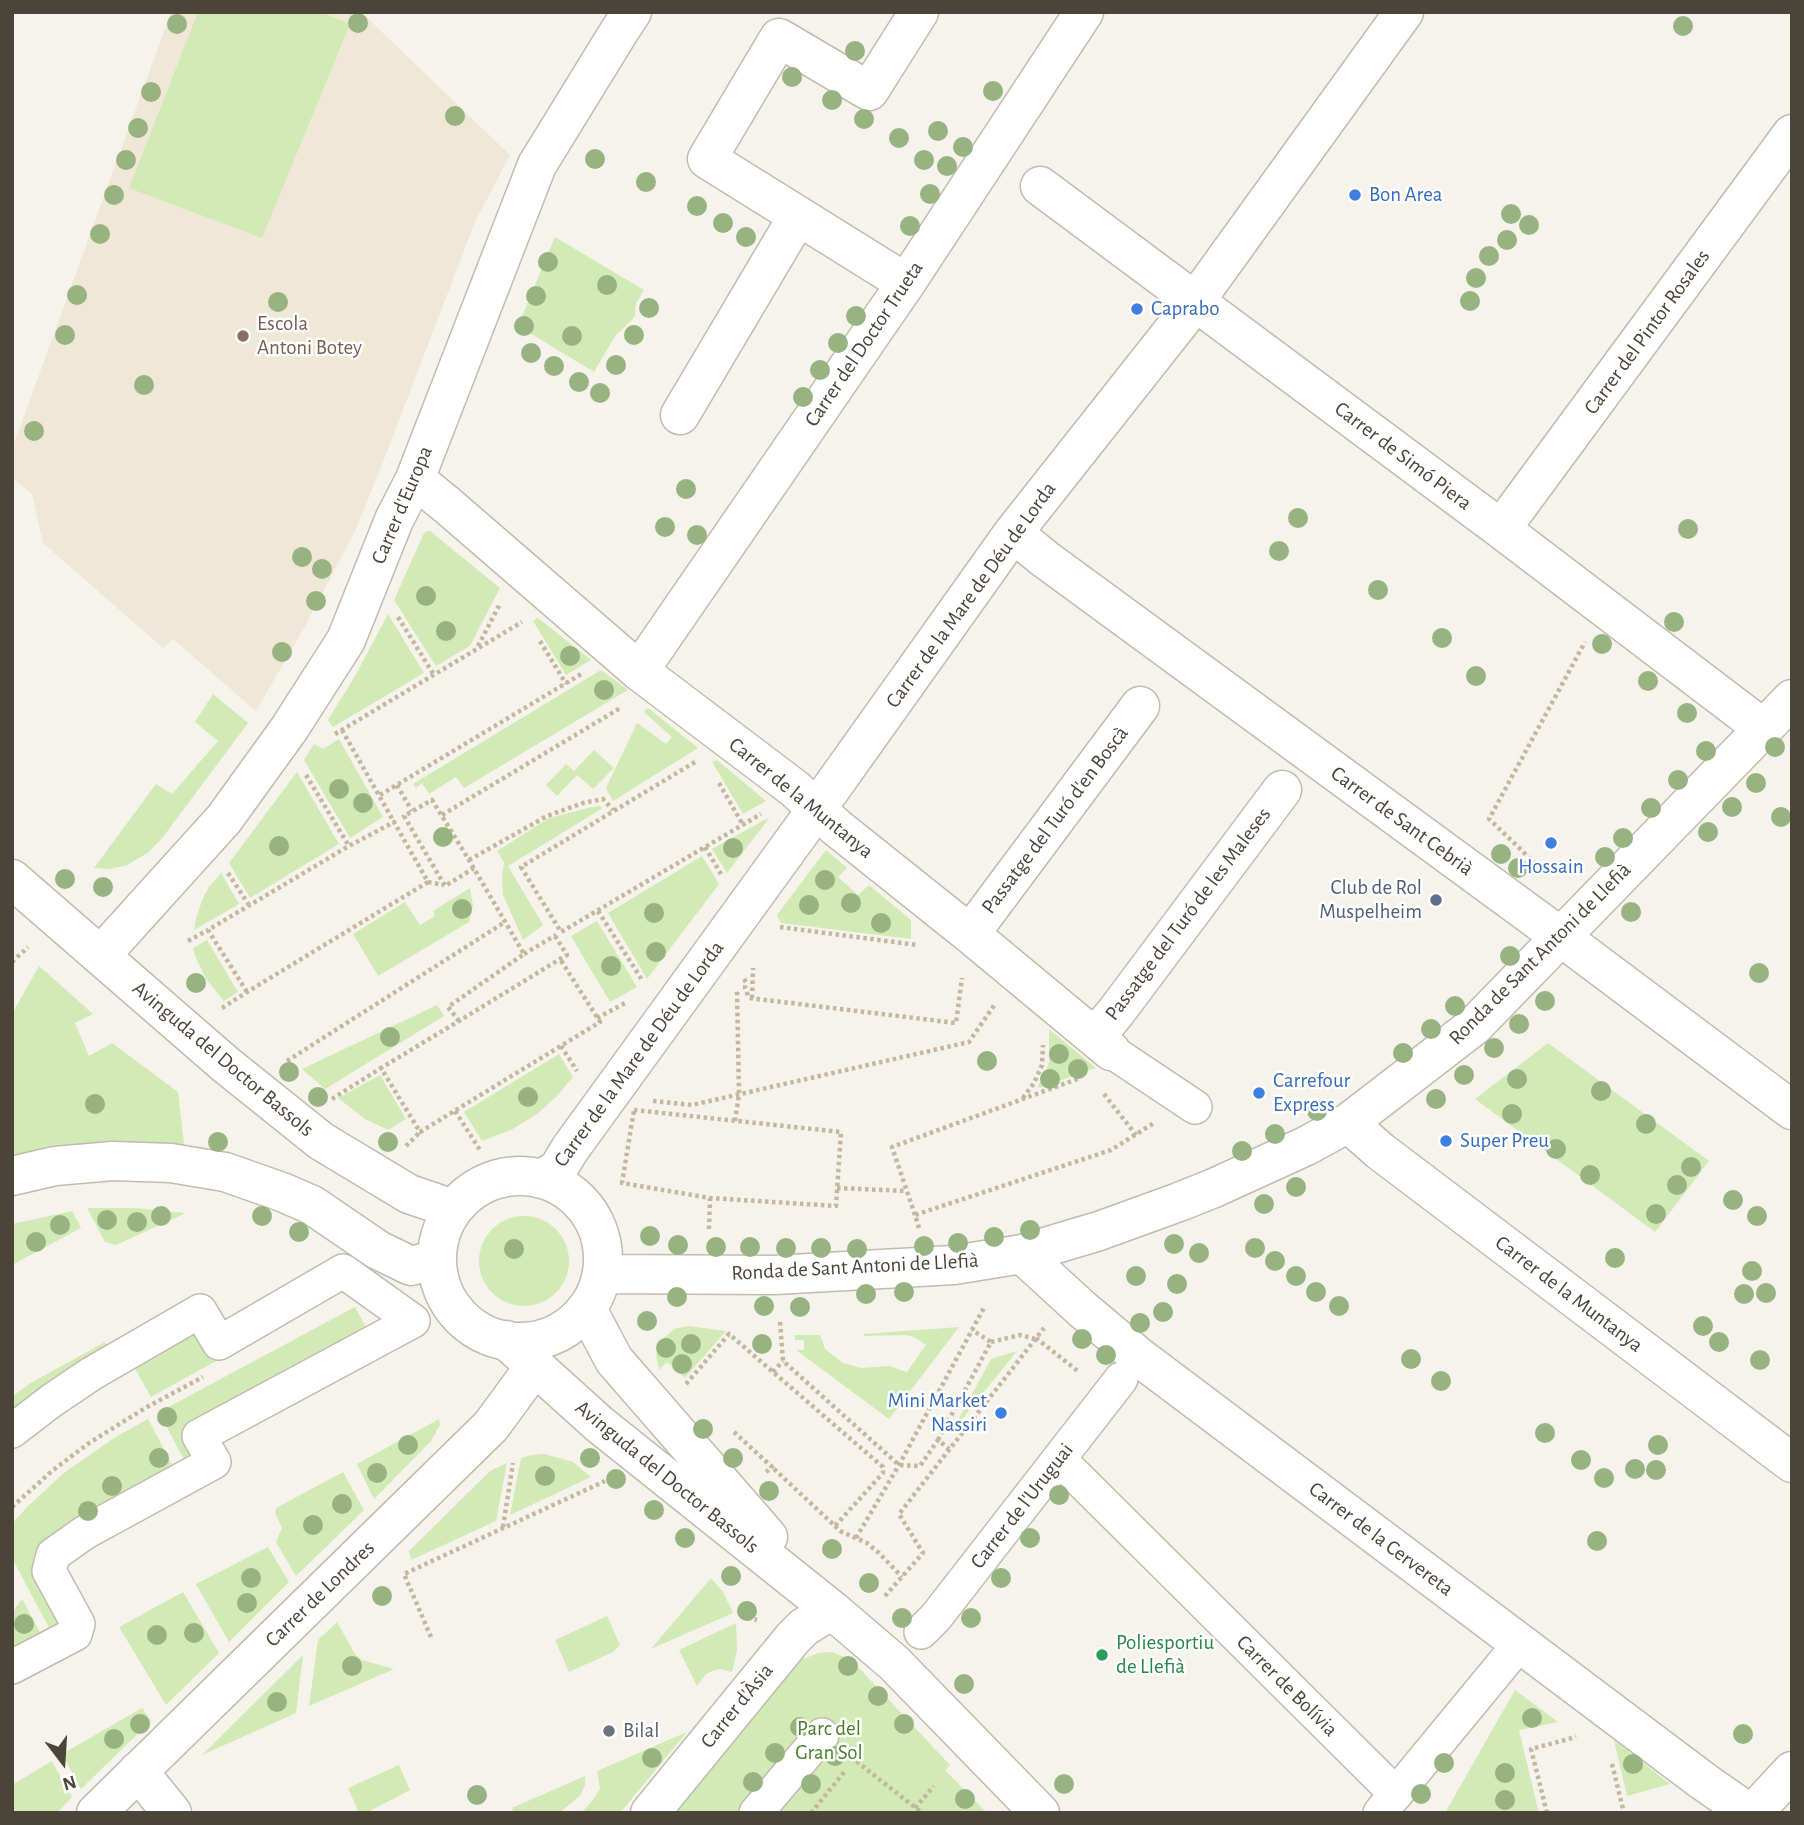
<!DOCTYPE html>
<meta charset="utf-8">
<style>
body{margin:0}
#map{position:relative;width:1804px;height:1825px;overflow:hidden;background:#f6f3ec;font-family:"Alegreya Sans",sans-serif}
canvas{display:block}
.frame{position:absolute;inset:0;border:14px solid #4b4439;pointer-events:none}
.north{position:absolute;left:28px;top:1727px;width:70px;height:70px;-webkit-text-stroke:5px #fff;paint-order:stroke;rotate:163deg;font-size:19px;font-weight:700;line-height:28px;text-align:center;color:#4b4439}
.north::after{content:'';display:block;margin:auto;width:24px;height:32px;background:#4b4439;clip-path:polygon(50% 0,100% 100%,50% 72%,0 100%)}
</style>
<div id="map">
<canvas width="1804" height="1825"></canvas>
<div class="frame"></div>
<div class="north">N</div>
</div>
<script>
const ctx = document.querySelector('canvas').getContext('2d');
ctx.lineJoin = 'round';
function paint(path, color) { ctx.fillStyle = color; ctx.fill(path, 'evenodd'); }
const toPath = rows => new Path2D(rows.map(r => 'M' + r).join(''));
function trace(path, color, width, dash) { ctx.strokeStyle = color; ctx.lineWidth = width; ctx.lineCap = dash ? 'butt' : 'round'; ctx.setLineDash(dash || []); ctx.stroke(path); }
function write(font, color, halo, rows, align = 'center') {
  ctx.font = font + ' "Alegreya Sans",sans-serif'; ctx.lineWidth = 5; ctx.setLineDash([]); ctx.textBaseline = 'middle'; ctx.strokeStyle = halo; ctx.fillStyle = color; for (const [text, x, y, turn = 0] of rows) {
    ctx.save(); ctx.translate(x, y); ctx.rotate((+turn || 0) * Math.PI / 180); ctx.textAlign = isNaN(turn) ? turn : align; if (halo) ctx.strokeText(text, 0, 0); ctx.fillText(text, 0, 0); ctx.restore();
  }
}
paint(toPath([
 [171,12,361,12,510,155,475,222,383,462,356,529,309,619,256,711,173,639,163,648,43,543,32,494,12,478,12,449]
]), '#efe8d6');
paint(toPath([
 [198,12,320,12,350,24,262,238,129,188],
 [555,237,644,290,636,304,635,316,631,321,615,336,594,372,518,326],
 [427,531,430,531,500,588,470,646,436,666,394,600,424,533],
 [388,614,424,673,333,727,328,720,355,676],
 [538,618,591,660,566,675,533,621],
 [601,670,628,690,464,788,456,777,429,794,422,783,416,788,413,784],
 [213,694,248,723,163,837,149,852,127,865,110,869,94,868,156,784,172,794,218,741,195,722],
 [648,708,698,748,613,801,606,788,637,723,666,744,672,737,644,712],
 [339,739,383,817,350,838,304,760,314,744,323,749],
 [594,750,614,768,593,789,577,775,557,796,546,785,566,764,574,771],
 [717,760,766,801,743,814,712,762],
 [297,772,339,844,250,898,229,863],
 [600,806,603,808,508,866,543,925,523,940,503,895,502,877,504,862,497,851,549,818,592,807],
 [770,817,727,873,712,849],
 [826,850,847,868,838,877,858,895,869,885,911,920,911,939,781,923,777,915],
 [702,856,719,884,647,979,608,913],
 [221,873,239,904,194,930,196,918,203,898,209,887],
 [470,888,473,906,469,922,378,976,353,934,405,902,420,925,435,916,433,911],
 [597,921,637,987,610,1002,571,936],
 [207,940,238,992,224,1001,206,979,196,958,193,948],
 [39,966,93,1014,75,1023,89,1056,112,1043,178,1092,185,1153,12,1166,12,1014],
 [437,1005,444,1016,325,1089,302,1069],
 [1049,1029,1096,1068,1039,1088,1038,1086,1046,1071,1049,1062],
 [1548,1043,1709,1161,1655,1232,1475,1099],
 [559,1054,573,1077,557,1096,537,1114,511,1130,482,1141,464,1112],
 [380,1075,406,1119,388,1130,365,1119,338,1098],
 [87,1208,134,1208,186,1213,116,1245,105,1242],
 [72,1211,81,1228,12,1265,12,1224],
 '479 1261a45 45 0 1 1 90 0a45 45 0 1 1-90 0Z',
 [359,1282,151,1397,126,1353,200,1311,219,1343],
 [355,1307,374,1342,199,1436,192,1475,159,1412],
 [688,1326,726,1331,685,1378,667,1362,659,1370,656,1355,662,1340,674,1329],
 [959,1327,889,1419,796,1350,804,1350,804,1340,795,1340,795,1335,820,1335,825,1349,843,1363,861,1368,889,1366,907,1372,926,1345,914,1337,906,1335,864,1336,864,1334],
 [105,1342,115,1360,12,1431,12,1397,29,1384],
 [1017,1351,951,1433,991,1359],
 [148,1419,180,1480,53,1555,78,1624,57,1643,12,1558,12,1524,27,1507,65,1472,114,1438],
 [439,1419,440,1425,431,1441,374,1499,357,1464],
 [544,1454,573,1462,591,1477,510,1515,521,1458,532,1455],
 [507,1463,496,1521,411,1560,409,1551,490,1471],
 [343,1472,364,1510,296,1576,276,1542,282,1528,275,1513,276,1508],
 [268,1547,289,1582,229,1642,196,1584],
 [711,1578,723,1592,733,1613,651,1649],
 [183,1592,219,1653,166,1705,119,1627],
 [22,1599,48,1647,12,1667,12,1613],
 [607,1616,620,1645,613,1652,569,1672,555,1640],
 [337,1622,355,1654,362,1660,394,1669,309,1706,318,1640],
 [736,1623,737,1650,732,1672,720,1669,712,1671,706,1674,697,1686,679,1650],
 [832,1652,847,1658,859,1668,950,1765,945,1770,987,1813,673,1813,801,1660,818,1653],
 [303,1655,296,1713,202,1755],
 [1515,1690,1558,1722,1519,1730,1539,1813,1445,1813],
 [142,1708,151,1721,81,1789,62,1754],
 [687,1732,620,1813,581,1813,593,1800,600,1789,597,1771],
 [1614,1740,1670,1784,1627,1796],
 [52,1761,72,1797,57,1813,12,1813,12,1785],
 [399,1765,410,1790,366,1813,359,1813,348,1788],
 [585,1776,585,1785,580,1796,559,1813,514,1813,512,1808]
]), '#d2eab5');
const pedestrian = toPath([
 [1111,1051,1195,1107],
 [12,1431,51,1401,91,1374,200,1311,219,1343,343,1271,413,1321,199,1436,214,1462,84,1533,53,1555,49,1571,78,1624,75,1634,12,1667],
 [1059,1459,1396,1794],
 [921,1632,936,1617,1121,1379],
 [756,1813,822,1735],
 [1380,1813,1507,1659]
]);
const minor = toPath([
 [1040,186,1501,529,1764,729],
 [906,283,707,159,779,38,869,91,919,12],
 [680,415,798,216],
 [415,479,447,505,639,671,795,789,836,827,970,934,1111,1051],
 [1501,529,1792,134],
 [1013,533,1045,559,1561,937,1792,1110],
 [639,671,906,283,1084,12],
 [12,879,225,1064,321,1141,409,1194,453,1209],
 [970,934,1140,706],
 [101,955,224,819,289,729,346,640,394,520,415,479,537,165,620,30,632,12],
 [1095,1037,1116,1012,1282,790],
 [1348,1123,1380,1151,1792,1463],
 [12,1176,55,1166,113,1161,171,1163,225,1172,282,1192,312,1205,378,1250,411,1266,437,1259],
 '437 1259a83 83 0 1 1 166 0a83 83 0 1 1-166 0Z',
 [542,1179,558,1169,570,1149,803,828,1013,533,1183,318,1404,12],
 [1022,1254,1082,1309,1139,1357,1703,1781,1749,1813],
 [602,1274,774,1275,954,1265,1022,1254,1099,1231,1179,1202,1214,1188,1306,1146,1348,1123,1474,1026,1792,699],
 [587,1309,614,1360,768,1537],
 [506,1340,599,1424,832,1610,894,1663,1040,1813],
 [138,1771,172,1813],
 [96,1813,491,1426,535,1366],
 [650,1813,793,1638,804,1627,832,1610],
 [1753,1813,1792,1771]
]);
trace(pedestrian, '#c2bbae', 36);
trace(minor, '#c2bbae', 41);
trace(toPath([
 [398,617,434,675],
 [540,641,566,684],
 [478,646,500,604],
 [342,730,394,822],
 [335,734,522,622],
 [695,762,521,867,561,932,761,814],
 [306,775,349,846],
 [719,783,743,825],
 [397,785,412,811],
 [380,795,583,673],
 [442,815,622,707],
 [705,847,721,874],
 [469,860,547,816,583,803,603,799,613,810],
 [1541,869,1489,819,1585,642],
 [228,873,249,905],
 [428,882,444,885],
 [598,911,642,980],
 [780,927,917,945],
 [555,936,567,955,560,959,459,1021,381,1068,420,1132,600,1022,560,959],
 [188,941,208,930],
 [524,954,556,935],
 [12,962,28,947],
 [744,979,746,982,745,988,749,998,956,1023,962,978],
 [752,998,753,968],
 [222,1008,247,992,428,882,394,822,349,846,208,930,247,992],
 [597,1018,627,1002],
 [459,1021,448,1007,524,954,469,860,432,800,404,816,445,886,474,868],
 [561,1046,577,1071],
 [287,1061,505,922],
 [1104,1094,1136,1135],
 [1023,1098,1034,1083,1042,1065,1043,1045],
 [332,1099,381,1068],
 [653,1101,692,1105,969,1042,995,1004],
 [634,1110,841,1132,836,1206,710,1198,622,1183,634,1110],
 [455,1111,480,1150],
 [735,1121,739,1094,737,991],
 [406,1146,420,1132],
 [837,1188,907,1191],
 [915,1215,892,1147,1080,1078],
 [919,1228,915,1215,1111,1150,1154,1123],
 [709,1229,710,1198],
 [780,1322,783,1361,899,1465,920,1466,938,1440,949,1449],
 [1036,1338,1079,1372],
 [991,1342,1020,1335,1035,1339],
 [773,1372,783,1361],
 [686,1384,729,1334,883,1467,883,1473,835,1526,772,1467],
 [734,1432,772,1467,764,1474],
 [938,1440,991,1342,972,1330],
 [12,1507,52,1471,89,1443,147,1407,203,1377],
 [835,1526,840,1531,867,1543,879,1553,902,1577],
 [503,1527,513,1463],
 [856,1538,899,1465,985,1306],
 [885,1596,923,1553,899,1514,1044,1328],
 [741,1616,757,1620],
 [431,1637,404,1574,605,1481],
 [851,1757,922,1813],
 [1612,1764,1624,1813],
 [915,1808,934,1786],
 [811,1813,845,1771],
 [1547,1813,1531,1749,1576,1737]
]), '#c4b79f', 4.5, [3.5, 3.5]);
trace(pedestrian, '#fff', 33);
trace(minor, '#fff', 38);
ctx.fillStyle = '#97b381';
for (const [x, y] of [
 [358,23],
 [177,24],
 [1683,26],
 [855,51],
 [792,77],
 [993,91],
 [151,92],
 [832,100],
 [455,116],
 [864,119],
 [138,128],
 [938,131],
 [899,138],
 [963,147],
 [595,159],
 [126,160],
 [924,160],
 [947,166],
 [646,182],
 [930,194],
 [114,195],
 [697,206],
 [1511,214],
 [723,223],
 [1529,225],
 [910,226],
 [100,234],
 [746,237],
 [1507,240],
 [1489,256],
 [548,262],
 [1476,278],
 [607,285],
 [77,295],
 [536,296],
 [1470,301],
 [278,302],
 [649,308],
 [856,316],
 [524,326],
 [65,335],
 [634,335],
 [572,336],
 [838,343],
 [531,353],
 [616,365],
 [554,366],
 [820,370],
 [579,382],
 [144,385],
 [600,393],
 [803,397],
 [34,431],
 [686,489],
 [1298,518],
 [665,527],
 [1688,529],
 [697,535],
 [1279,551],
 [302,557],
 [322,569],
 [1378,590],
 [426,596],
 [316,601],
 [1674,622],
 [446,631],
 [1442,638],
 [1602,644],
 [282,652],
 [570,656],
 [1476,676],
 [1648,681],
 [604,690],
 [1687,713],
 [1775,747],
 [1706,751],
 [1678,780],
 [1756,783],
 [339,789],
 [363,803],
 [1732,807],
 [1651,808],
 [1781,817],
 [1708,832],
 [443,837],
 [1623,838],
 [279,846],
 [733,848],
 [1501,854],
 [1605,857],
 [1518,868],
 [65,879],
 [825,880],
 [103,887],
 [851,903],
 [809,905],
 [462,909],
 [1631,912],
 [654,913],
 [881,923],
 [656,952],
 [1510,956],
 [611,966],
 [1759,973],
 [196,983],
 [1545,1001],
 [1455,1006],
 [1519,1024],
 [1431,1029],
 [390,1037],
 [1494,1048],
 [1403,1053],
 [1059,1054],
 [987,1061],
 [1078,1069],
 [289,1072],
 [1464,1075],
 [1050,1079],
 [1517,1079],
 [1601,1091],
 [318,1097],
 [528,1097],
 [1436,1099],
 [95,1104],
 [1317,1111],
 [1512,1114],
 [1646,1124],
 [1275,1134],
 [218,1142],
 [388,1142],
 [1556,1149],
 [1242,1151],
 [1691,1167],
 [1590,1175],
 [1677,1185],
 [1296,1187],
 [1733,1200],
 [1264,1204],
 [1656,1214],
 [161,1216],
 [262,1216],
 [1757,1216],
 [107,1220],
 [137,1222],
 [60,1225],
 [1030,1230],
 [299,1232],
 [650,1236],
 [994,1237],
 [36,1242],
 [958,1243],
 [1174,1244],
 [678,1245],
 [924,1246],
 [716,1247],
 [750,1247],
 [786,1248],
 [821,1248],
 [1255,1248],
 [514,1249],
 [857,1249],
 [1199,1253],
 [1615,1258],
 [1275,1261],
 [1752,1271],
 [1136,1276],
 [1296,1276],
 [1177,1284],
 [904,1292],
 [1316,1292],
 [1766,1293],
 [866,1294],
 [1744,1294],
 [677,1297],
 [764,1306],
 [1339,1306],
 [800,1307],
 [1163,1312],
 [647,1321],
 [1140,1323],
 [1703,1326],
 [1082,1339],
 [1719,1342],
 [691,1344],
 [762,1344],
 [666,1348],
 [1106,1355],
 [1411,1359],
 [1760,1360],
 [682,1364],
 [1441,1381],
 [167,1417],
 [703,1429],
 [1545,1433],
 [408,1445],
 [1658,1445],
 [159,1458],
 [590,1458],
 [733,1458],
 [1581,1460],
 [1635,1469],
 [1656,1470],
 [377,1473],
 [545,1476],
 [1604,1478],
 [616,1479],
 [112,1486],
 [769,1491],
 [1059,1495],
 [342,1504],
 [654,1510],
 [88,1511],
 [313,1525],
 [685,1538],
 [1030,1538],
 [1597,1541],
 [832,1549],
 [731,1576],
 [251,1578],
 [1001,1578],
 [869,1583],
 [382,1596],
 [247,1603],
 [747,1611],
 [902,1618],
 [971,1618],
 [24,1624],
 [194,1633],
 [157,1635],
 [352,1666],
 [848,1666],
 [964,1684],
 [878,1696],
 [277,1702],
 [1532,1718],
 [140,1724],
 [904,1724],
 [800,1727],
 [1743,1734],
 [114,1739],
 [775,1753],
 [835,1756],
 [652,1758],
 [1444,1763],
 [1633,1764],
 [1505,1773],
 [753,1782],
 [811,1784],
 [1064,1784],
 [1421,1794],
 [477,1795],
 [965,1799],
 [1505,1800]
]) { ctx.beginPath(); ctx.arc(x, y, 10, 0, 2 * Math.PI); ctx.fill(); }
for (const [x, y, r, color] of [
 [1355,195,7,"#3f7fe0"],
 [1137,309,7,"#3f7fe0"],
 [243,336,7,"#8d6e63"],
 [1551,843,7,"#3f7fe0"],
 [1436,900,7,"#5c6f8a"],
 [1259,1093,7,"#3f7fe0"],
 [1446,1141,7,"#3f7fe0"],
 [1001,1413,7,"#3f7fe0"],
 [1102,1655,7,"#2e9e5b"],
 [609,1731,7,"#6b7280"]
]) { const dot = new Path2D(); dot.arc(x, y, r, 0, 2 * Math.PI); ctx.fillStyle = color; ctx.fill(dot); trace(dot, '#fff', 2.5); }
write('21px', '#366cbe', '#fff', [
 ["Bon Area",1369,195],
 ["Caprabo",1151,309],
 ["Hossain",1551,867,"center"],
 ["Carrefour",1273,1081],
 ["Express",1273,1105],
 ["Super Preu",1460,1141],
 ["Mini Market",987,1401,"right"],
 ["Nassiri",987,1425,"right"]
], 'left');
write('21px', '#785e54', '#fff', [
 ["Escola",257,324],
 ["Antoni Botey",257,348]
], 'left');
write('21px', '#4b4439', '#fff', [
 ["Carrer del Pintor Rosales",1647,332,-54],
 ["Carrer del Doctor Trueta",864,344,-56],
 ["Carrer de Simó Piera",1403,456,37],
 ["Carrer d'Europa",402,505,-67],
 ["Carrer de la Mare de Déu de Lorda",971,595,-54],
 ["Carrer de la Muntanya",801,798,39],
 ["Passatge del Turó d'en Boscà",1055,820,-53],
 ["Carrer de Sant Cebrià",1402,821,36],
 ["Passatge del Turó de les Maleses",1188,914,-53],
 ["Ronda de Sant Antoni de Llefià",1540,954,-45],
 ["Carrer de la Mare de Déu de Lorda",639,1054,-54],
 ["Avinguda del Doctor Bassols",223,1059,40],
 ["Ronda de Sant Antoni de Llefià",855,1267,-3],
 ["Carrer de la Muntanya",1569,1294,37],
 ["Avinguda del Doctor Bassols",667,1477,39],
 ["Carrer de l'Uruguai",1022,1506,-52],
 ["Carrer de la Cervereta",1381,1539,37],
 ["Carrer de Londres",320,1594,-44],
 ["Carrer de Bolívia",1287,1686,45],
 ["Carrer d'Àsia",737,1706,-51]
]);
write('21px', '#4e5e75', '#fff', [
 ["Club de Rol",1422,888],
 ["Muspelheim",1422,912]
], 'right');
write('21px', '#27864d', '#fff', [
 ["Poliesportiu",1116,1643],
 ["de Llefià",1116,1667]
], 'left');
write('21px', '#4a7f2a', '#fff', [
 ["Parc del",829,1729],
 ["Gran Sol",829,1753]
]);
write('21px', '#5b616d', '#fff', [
 ["Bilal",623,1731]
], 'left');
</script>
